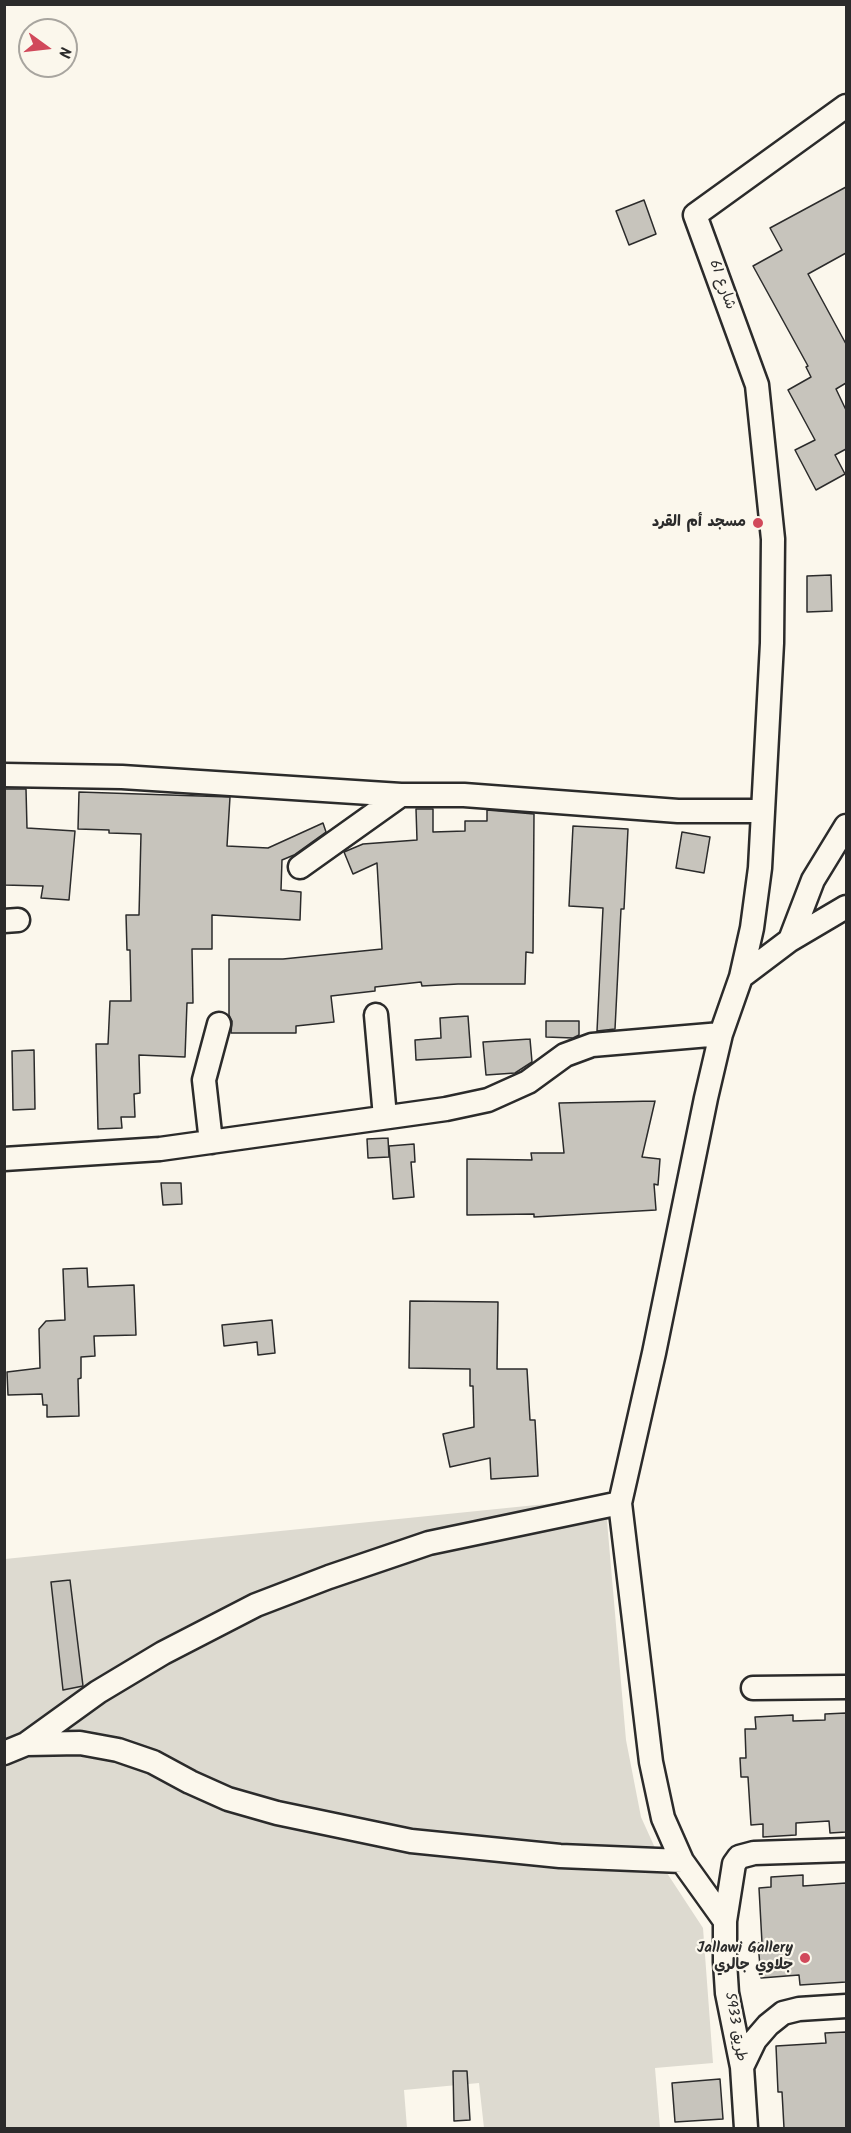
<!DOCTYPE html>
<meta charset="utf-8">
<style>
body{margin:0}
#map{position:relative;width:851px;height:2133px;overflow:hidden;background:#fbf7ec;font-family:Kalam,sans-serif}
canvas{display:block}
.frame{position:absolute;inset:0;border:6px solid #2b2b2b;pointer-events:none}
.north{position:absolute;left:18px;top:18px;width:60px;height:60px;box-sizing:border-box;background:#fbf7ec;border:2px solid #a8a59f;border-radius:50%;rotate:105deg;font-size:16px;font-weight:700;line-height:24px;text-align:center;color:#2b2b2b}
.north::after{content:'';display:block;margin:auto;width:21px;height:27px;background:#d1495b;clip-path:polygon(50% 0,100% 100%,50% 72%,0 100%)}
</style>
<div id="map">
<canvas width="851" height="2133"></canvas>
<div class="frame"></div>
<div class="north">N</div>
</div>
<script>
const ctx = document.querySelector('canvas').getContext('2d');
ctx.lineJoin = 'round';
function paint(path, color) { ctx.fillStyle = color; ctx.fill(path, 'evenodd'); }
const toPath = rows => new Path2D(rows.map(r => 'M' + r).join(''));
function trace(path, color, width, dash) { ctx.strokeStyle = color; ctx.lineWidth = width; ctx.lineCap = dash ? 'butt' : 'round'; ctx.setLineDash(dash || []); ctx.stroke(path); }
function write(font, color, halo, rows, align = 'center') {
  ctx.font = font + ' Kalam,"Playpen Sans Arabic",sans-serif'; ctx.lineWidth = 4.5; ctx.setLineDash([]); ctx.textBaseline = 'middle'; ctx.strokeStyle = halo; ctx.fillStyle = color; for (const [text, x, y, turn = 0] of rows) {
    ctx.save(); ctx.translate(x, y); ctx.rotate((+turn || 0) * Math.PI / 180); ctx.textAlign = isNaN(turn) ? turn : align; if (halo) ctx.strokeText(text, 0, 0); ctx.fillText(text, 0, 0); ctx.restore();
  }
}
paint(toPath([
 [605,1498,626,1740,641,1817,665,1870,703,1928,713,2063,655,2068,660,2128,484,2128,479,2083,404,2090,407,2128,5,2128,5,1559]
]), '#dddad0');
const building = toPath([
 [846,187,846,253,808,274,846,344,846,383,836,389,846,410,846,449,835,455,845,474,816,490,795,450,815,440,788,390,811,377,806,367,808,366,753,266,782,250,770,228,846,187],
 [644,200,656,234,629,245,616,211,644,200],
 [831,575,832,611,807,612,807,576,831,575],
 [4,789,26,789,27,828,75,831,69,900,41,898,43,886,4,885,4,789],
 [79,792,230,797,227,846,268,848,323,823,326,832,294,855,282,860,281,890,301,892,300,920,212,915,212,949,192,949,193,1003,187,1003,185,1057,139,1055,140,1093,134,1094,135,1117,121,1117,122,1128,98,1129,96,1044,108,1044,110,1001,131,1001,130,950,127,950,126,915,139,915,141,834,109,833,109,830,78,829,79,792],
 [416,809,433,809,433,832,465,831,465,821,487,821,487,810,534,814,533,953,526,952,525,984,458,984,422,986,421,982,375,987,375,991,331,996,334,1022,296,1026,296,1033,231,1033,232,1021,229,1015,229,959,283,959,382,949,377,863,353,874,344,852,363,844,417,840,416,809],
 [573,826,628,829,624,909,621,909,615,1029,597,1031,603,908,569,906,573,826],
 [682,832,710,837,704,873,676,868,682,832],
 [468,1016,471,1057,416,1060,415,1040,441,1038,440,1018,468,1016],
 [546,1021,579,1021,579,1035,573,1038,546,1037,546,1021],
 [530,1039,532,1062,515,1073,486,1075,483,1042,530,1039],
 [34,1050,35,1109,13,1110,12,1051,34,1050],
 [655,1101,642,1157,660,1159,658,1185,654,1184,656,1210,534,1217,534,1214,467,1215,467,1159,532,1160,531,1153,564,1153,559,1103,655,1101],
 [388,1138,389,1157,368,1158,367,1139,388,1138],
 [414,1144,415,1162,411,1162,414,1197,393,1199,389,1146,414,1144],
 [161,1183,181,1183,182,1204,163,1205,161,1183],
 [87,1268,88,1287,134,1285,136,1335,94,1336,95,1356,81,1357,81,1378,78,1379,79,1416,47,1417,47,1405,43,1405,42,1394,8,1395,7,1372,40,1368,39,1329,46,1321,65,1320,63,1269,87,1268],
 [410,1301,498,1302,497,1369,527,1369,530,1420,535,1420,538,1476,491,1479,490,1458,450,1467,443,1434,474,1427,473,1386,470,1386,470,1369,409,1368,410,1301],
 [272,1320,275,1353,258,1355,257,1342,224,1346,222,1325,272,1320],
 [70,1580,83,1686,63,1690,51,1582,70,1580],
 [846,1713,846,1832,830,1833,829,1821,796,1823,796,1835,763,1837,763,1824,751,1825,748,1777,741,1777,740,1758,746,1758,745,1729,756,1729,755,1717,793,1715,793,1721,825,1720,825,1714,846,1713],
 [803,1875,803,1886,846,1883,846,1982,800,1985,799,1975,761,1978,758,1943,762,1943,759,1888,771,1887,771,1877,803,1875],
 [846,2032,846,2128,784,2128,782,2092,778,2092,776,2046,826,2043,825,2033,846,2032],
 [453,2071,467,2071,470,2120,454,2121,453,2071],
 [720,2079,723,2119,675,2122,672,2083,720,2079]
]);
paint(building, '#c7c4bc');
trace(building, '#2b2b2b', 1.5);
const minor = toPath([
 [4,775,122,777,401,795],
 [300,867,401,795,464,795,678,811,763,811],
 [4,921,18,920],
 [790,940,813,880,846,826],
 [741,977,790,940,846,907],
 [376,1015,385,1117],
 [211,1142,204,1080,219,1024],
 [4,1159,160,1149,446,1109,488,1100,528,1082,565,1055,592,1045,721,1034],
 [753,1688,846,1687],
 [26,1744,80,1743,118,1750,153,1762,190,1782,228,1799,277,1813,411,1841,560,1856,682,1861],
 [4,1753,26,1744,98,1692,163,1653,256,1605,329,1577,429,1543,620,1503],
 [725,1921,682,1861,663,1818,651,1762,620,1503,654,1353,706,1098,721,1034,741,977,752,928,760,868,772,643,773,539,757,385,695,215,846,106],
 [742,2067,755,2040,768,2025,783,2013,799,2009,846,2006],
 [746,2128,742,2067,727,1993,725,1962,725,1921,734,1864,739,1857,754,1853,846,1850]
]);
trace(minor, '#2b2b2b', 27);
trace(minor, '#fbf7ec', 22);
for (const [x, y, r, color] of [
 [758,523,6,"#d1495b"],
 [805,1958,6,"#d1495b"]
]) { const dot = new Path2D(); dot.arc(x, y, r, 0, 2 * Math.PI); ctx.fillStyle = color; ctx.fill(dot); trace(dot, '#fbf7ec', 2); }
write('15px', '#2b2b2b', '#fbf7ec', [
 ["شارع 61",721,285,70],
 ["طريق 5933",734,2027,80]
]);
write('bold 15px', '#2b2b2b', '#fbf7ec', [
 ["مسجد أم القرد",746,523],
 ["Jallawi Gallery",793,1949],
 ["جلاوي جالري",793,1966]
], 'right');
</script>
